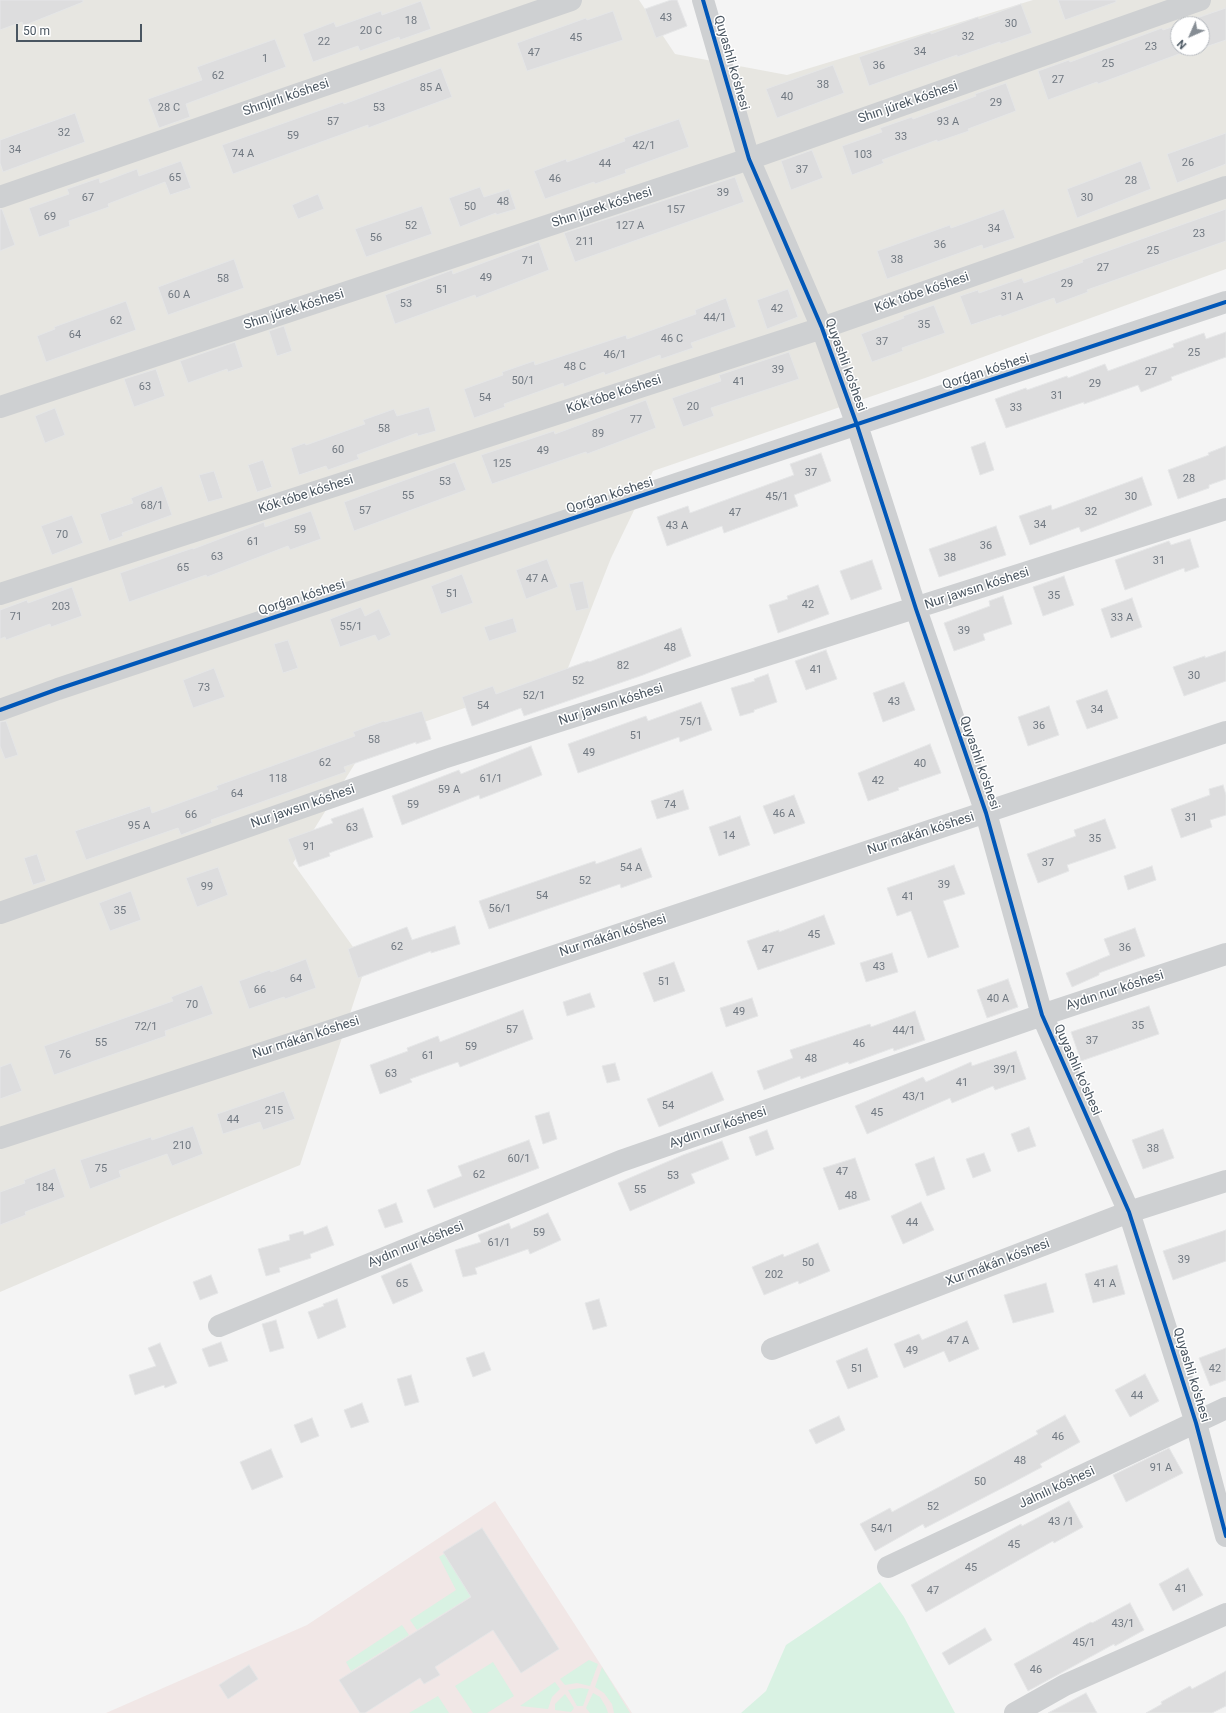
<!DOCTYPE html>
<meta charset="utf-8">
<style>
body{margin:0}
#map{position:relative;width:1226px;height:1713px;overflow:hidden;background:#f4f4f4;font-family:Roboto,sans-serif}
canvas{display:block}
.north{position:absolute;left:1170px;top:16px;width:40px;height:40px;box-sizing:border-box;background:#fff;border:1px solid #b7bbc0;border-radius:50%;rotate:225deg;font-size:11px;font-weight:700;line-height:16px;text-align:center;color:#4a5661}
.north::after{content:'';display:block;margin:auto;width:14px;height:18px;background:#868d94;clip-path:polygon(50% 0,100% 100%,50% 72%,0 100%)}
.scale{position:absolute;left:16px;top:24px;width:126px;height:18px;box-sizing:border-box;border:2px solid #4a5661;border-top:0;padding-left:5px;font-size:12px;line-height:14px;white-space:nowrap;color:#4a5661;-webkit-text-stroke:3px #fff;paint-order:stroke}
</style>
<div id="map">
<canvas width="1226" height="1713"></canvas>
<div class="north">N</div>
<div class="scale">50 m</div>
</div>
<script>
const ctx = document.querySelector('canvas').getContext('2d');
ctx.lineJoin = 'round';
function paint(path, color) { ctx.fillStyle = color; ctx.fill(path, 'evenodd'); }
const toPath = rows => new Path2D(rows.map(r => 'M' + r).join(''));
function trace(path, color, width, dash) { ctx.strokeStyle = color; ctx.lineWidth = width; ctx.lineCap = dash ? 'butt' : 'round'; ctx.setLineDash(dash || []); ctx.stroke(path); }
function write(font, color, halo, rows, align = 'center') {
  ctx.font = font + ' Roboto,sans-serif'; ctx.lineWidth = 3; ctx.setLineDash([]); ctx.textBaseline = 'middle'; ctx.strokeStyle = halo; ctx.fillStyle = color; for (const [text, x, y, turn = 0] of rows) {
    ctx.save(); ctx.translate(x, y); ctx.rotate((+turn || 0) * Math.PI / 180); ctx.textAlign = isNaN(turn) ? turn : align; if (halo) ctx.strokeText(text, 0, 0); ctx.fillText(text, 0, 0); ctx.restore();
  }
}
paint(toPath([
 [495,1501,632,1713,106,1713,307,1625]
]), '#f1e7e6');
paint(toPath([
 [449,1551,473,1595,417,1630,410,1620,456,1590,439,1557],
 [880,1582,904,1617,955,1713,741,1713,766,1691,786,1645],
 [402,1625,409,1635,351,1671,346,1662],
 [589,1660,598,1664,590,1686,577,1683,565,1685,560,1679],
 [493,1662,514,1696,487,1713,473,1713,455,1686],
 [602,1667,630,1713,614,1713,612,1704,604,1693,595,1687],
 [555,1682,560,1689,552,1697,548,1709,520,1706],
 [580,1688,589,1689,583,1706,577,1706,568,1690],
 [593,1693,600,1697,606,1707,608,1713,590,1713,586,1708],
 [565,1694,574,1708,571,1712,555,1710,555,1704],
 [438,1696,449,1713,409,1713]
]), '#d9f2e3');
paint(toPath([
 [0,0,639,0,675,54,787,75,1033,0,1226,0,1226,269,925,378,653,471,611,558,566,673,369,741,293,863,366,965,300,1165,165,1221,0,1292],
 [1178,24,1202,24,1202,48,1178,48]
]), '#e7e6e1');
const building = toPath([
 [0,0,83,0,83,2,23,26,22,22,0,30,0,0],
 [671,0,677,0,687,26,656,38,645,9,671,0],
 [1058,0,1116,0,1116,2,1065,20,1058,0],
 [421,1,431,29,400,40,399,37,360,51,358,46,313,62,303,34,334,22,336,27,381,11,382,15,421,1],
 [1021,4,1032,33,1000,44,1000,42,957,57,957,55,869,86,859,57,931,32,931,34,978,17,979,19,1021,4],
 [1226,8,1226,40,1188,53,1187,51,1098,84,1097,82,1048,100,1038,71,1069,60,1070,62,1162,28,1163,30,1178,25,1178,48,1202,48,1202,24,1179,24,1226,8],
 [613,11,623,40,527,71,517,43,586,18,587,20,613,11],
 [275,39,286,67,186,104,190,117,159,128,148,99,202,80,197,67,275,39],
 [833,65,844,93,777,118,766,89,833,65],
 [441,68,452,97,368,128,368,125,233,174,222,145,343,102,344,104,441,68],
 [1006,83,1016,111,968,129,969,131,937,142,937,140,882,160,884,163,852,175,842,146,882,132,880,128,912,117,913,119,976,96,975,94,1006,83],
 [75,113,85,142,3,172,0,163,0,140,75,113],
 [679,119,689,147,625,170,626,173,595,184,594,182,545,199,534,171,566,159,567,162,625,141,624,138,679,119],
 [1226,133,1226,164,1177,183,1167,154,1226,133],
 [812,150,823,178,791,190,781,161,812,150],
 [181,161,191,188,170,195,165,182,108,204,109,207,69,221,70,226,39,237,29,208,69,194,67,189,99,178,100,183,137,169,139,176,181,161],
 [1141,161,1151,189,1077,218,1067,189,1141,161],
 [735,177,744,202,575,262,564,233,735,177],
 [480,187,484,197,509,189,516,209,496,215,496,213,460,227,449,198,480,187],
 [318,194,324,209,298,219,292,205,318,194],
 [422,206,432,234,366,257,355,229,422,206],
 [0,209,2,209,15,245,0,251,0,209],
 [1004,209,1015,238,983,249,982,245,887,279,877,251,950,225,951,228,1004,209],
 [1226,209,1226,241,1087,290,1088,292,1056,304,1054,298,1001,317,1001,315,971,325,960,296,978,290,979,293,1022,278,1024,283,1083,262,1082,260,1226,209],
 [539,242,549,270,476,298,475,295,395,324,385,295,452,270,453,274,539,242],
 [234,259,244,288,168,315,158,287,234,259],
 [788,289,798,317,767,329,757,300,788,289],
 [726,298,736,327,691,343,693,348,661,359,660,355,605,375,604,372,564,387,563,383,504,404,505,407,474,418,464,389,503,375,502,372,534,361,535,365,626,335,627,339,696,314,695,310,726,298],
 [126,301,136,330,46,362,37,336,55,329,54,327,126,301],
 [934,305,945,333,902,348,903,351,872,362,861,334,904,318,903,316,934,305],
 [284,326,292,351,277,356,269,331,284,326],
 [1226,332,1226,357,1171,377,1172,380,1141,392,1138,385,1084,404,1084,402,1006,428,995,399,1026,388,1027,390,1067,376,1068,378,1105,364,1108,371,1174,347,1173,344,1204,333,1206,339,1226,332],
 [235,342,243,367,228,372,227,369,188,383,180,361,235,342],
 [789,352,799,379,711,408,714,416,683,427,672,398,721,381,719,375,789,352],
 [156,369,165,396,134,407,124,379,156,369],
 [646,400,656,428,587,454,586,452,492,484,481,455,554,431,555,434,646,400],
 [429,407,436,431,418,436,417,433,357,455,359,459,328,470,326,466,299,475,291,448,305,443,306,445,365,424,363,420,394,409,397,416,429,407],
 [55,408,65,435,45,443,35,416,55,408],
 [985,442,994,470,980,475,971,447,985,442],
 [1226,446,1226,479,1209,485,1209,488,1178,499,1168,470,1209,455,1208,453,1226,446],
 [821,453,831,481,794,495,798,506,724,533,722,526,667,546,657,517,688,506,690,513,794,475,790,464,821,453],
 [263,460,272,487,257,492,248,465,263,460],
 [455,462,466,490,354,531,344,502,455,462],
 [214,471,223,498,208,502,199,475,214,471],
 [1142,477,1152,505,1081,532,1079,527,1030,545,1019,516,1051,505,1052,510,1142,477],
 [162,486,172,515,122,533,123,536,109,541,100,514,133,503,131,498,162,486],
 [311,511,321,539,290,550,288,546,207,577,206,575,129,602,120,573,193,548,193,549,264,522,265,527,311,511],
 [72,515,83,543,52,555,41,526,72,515],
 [996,526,1006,555,939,577,929,549,996,526],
 [1190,539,1199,567,1185,572,1184,568,1125,590,1115,560,1169,541,1171,545,1190,539],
 [547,559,558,587,526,599,516,570,547,559],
 [872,560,882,589,851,600,840,571,872,560],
 [462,574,473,603,441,614,431,586,462,574],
 [1064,576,1074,605,1043,616,1033,587,1064,576],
 [583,581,589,608,576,611,569,584,583,581],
 [818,585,829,614,778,633,769,605,788,599,787,596,818,585],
 [72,587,82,616,51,627,50,624,6,640,5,637,0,639,0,610,27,600,28,603,72,587],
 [1003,596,1012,624,983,634,985,640,954,651,944,623,990,606,989,601,1003,596],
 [1132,598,1142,627,1111,638,1101,609,1132,598],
 [361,607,365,616,379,609,391,635,378,641,375,635,340,647,330,619,361,607],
 [513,618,517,632,489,641,484,627,513,618],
 [681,628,691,656,643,675,524,716,521,708,472,726,462,697,493,686,496,694,588,661,589,662,681,628],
 [288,640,298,668,283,673,274,644,288,640],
 [826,650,837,679,806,690,795,661,826,650],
 [1226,651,1226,681,1184,696,1173,667,1205,656,1205,658,1226,651],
 [214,668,225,697,193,708,183,680,214,668],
 [768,674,777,702,754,710,754,712,740,716,731,688,755,681,754,679,768,674],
 [904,682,915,710,883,722,873,693,904,682],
 [1107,690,1118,718,1087,729,1076,701,1107,690],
 [701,702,712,730,680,742,679,737,578,773,568,744,646,716,648,721,701,702],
 [1049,706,1059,735,1028,746,1018,717,1049,706],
 [422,711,431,739,416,744,416,742,344,767,346,772,211,820,212,823,181,835,178,828,86,860,75,831,150,806,152,813,218,789,216,786,355,736,353,732,384,721,385,722,422,711],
 [6,721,18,755,5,759,0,746,0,722,6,721],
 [930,744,941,773,898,788,899,790,868,801,858,773,930,744],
 [531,746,542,775,480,799,479,795,402,825,392,796,459,770,461,774,531,746],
 [1223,785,1226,795,1226,815,1210,820,1212,827,1181,838,1171,809,1210,795,1209,789,1223,785],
 [683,790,689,809,657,819,651,801,683,790],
 [794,795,805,823,774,834,763,806,794,795],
 [363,808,373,837,329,853,330,856,299,867,288,839,333,823,331,819,363,808],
 [740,816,750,845,719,856,709,827,740,816],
 [1105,819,1116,848,1067,865,1069,871,1038,883,1027,854,1076,836,1074,830,1105,819],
 [641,848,652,877,621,888,620,884,489,929,479,901,595,861,596,864,641,848],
 [37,854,46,881,33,885,24,858,37,854],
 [954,865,965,894,943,901,959,947,928,958,911,911,897,916,887,888,954,865],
 [1152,866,1156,880,1128,890,1124,876,1152,866],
 [218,867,228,895,197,907,186,878,218,867],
 [131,891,141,920,110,931,99,903,131,891],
 [824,915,835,944,758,970,747,941,779,930,779,932,824,915],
 [455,926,460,944,431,953,431,951,358,978,348,949,407,927,412,940,455,926],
 [1135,928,1145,956,1099,973,1099,975,1072,987,1066,973,1110,955,1104,939,1135,928],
 [892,953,898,972,866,982,860,963,892,953],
 [306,959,316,988,285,999,284,997,249,1009,239,981,270,970,271,972,306,959],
 [674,962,685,991,654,1002,643,973,674,962],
 [1008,979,1018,1007,987,1018,977,990,1008,979],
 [202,985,213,1014,165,1031,166,1036,54,1075,44,1046,173,1001,171,997,202,985],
 [590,993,595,1007,567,1016,563,1002,590,993],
 [752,998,758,1016,726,1027,720,1008,752,998],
 [1149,1006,1159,1034,1081,1061,1071,1032,1149,1006],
 [523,1010,533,1039,460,1067,458,1062,410,1079,412,1082,380,1094,370,1065,408,1051,407,1048,438,1036,440,1042,523,1010],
 [915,1011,925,1040,894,1051,893,1048,849,1064,848,1062,801,1079,800,1076,764,1090,757,1071,793,1058,790,1050,870,1024,871,1027,915,1011],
 [1016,1051,1026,1079,995,1090,993,1086,952,1103,950,1098,867,1134,855,1106,923,1077,926,1082,971,1062,972,1066,1016,1051],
 [11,1063,22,1091,0,1099,0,1067,11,1063],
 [615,1063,620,1080,607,1083,602,1066,615,1063],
 [712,1072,724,1100,659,1127,647,1099,712,1072],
 [284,1091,295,1119,263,1130,260,1122,223,1134,217,1114,284,1091],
 [549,1112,557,1139,543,1144,535,1116,549,1112],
 [193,1126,203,1154,172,1166,167,1154,119,1171,121,1177,90,1189,80,1160,151,1137,152,1140,193,1126],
 [1029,1127,1036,1146,1018,1152,1011,1134,1029,1127],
 [1163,1129,1174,1158,1143,1169,1132,1140,1163,1129],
 [767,1130,774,1149,756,1156,749,1137,767,1130],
 [529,1140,539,1168,434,1208,427,1190,462,1176,458,1166,529,1140],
 [722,1141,729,1159,691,1174,695,1183,630,1211,618,1183,683,1155,722,1141],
 [984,1153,991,1171,973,1178,966,1159,984,1153],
 [934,1157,945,1189,927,1196,915,1164,934,1157],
 [855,1158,870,1200,839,1210,823,1168,855,1158],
 [55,1168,65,1197,25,1212,26,1215,0,1225,0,1192,25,1183,24,1180,55,1168],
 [921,1202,934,1230,903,1244,891,1216,921,1202],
 [396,1203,403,1222,385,1228,378,1210,396,1203],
 [548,1213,561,1240,530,1254,528,1249,475,1268,477,1274,463,1277,455,1250,481,1242,478,1235,509,1223,511,1229,548,1213],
 [327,1226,334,1245,310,1254,311,1258,279,1268,280,1272,266,1276,258,1249,290,1240,289,1235,303,1231,304,1235,327,1226],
 [1226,1230,1226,1261,1173,1280,1163,1251,1226,1230],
 [818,1243,830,1271,799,1284,798,1281,764,1295,752,1267,783,1254,784,1257,818,1243],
 [411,1263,423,1291,393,1304,381,1276,411,1263],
 [1117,1265,1125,1294,1093,1303,1085,1274,1117,1265],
 [211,1275,218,1293,200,1300,193,1282,211,1275],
 [1046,1283,1054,1312,1013,1323,1004,1295,1046,1283],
 [337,1299,346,1327,318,1339,308,1312,324,1306,323,1304,337,1299],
 [599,1299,607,1326,593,1330,585,1303,599,1299],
 [276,1320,284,1348,270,1352,262,1324,276,1320],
 [967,1321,979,1349,949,1362,944,1351,904,1368,894,1344,919,1334,922,1340,967,1321],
 [221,1342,228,1361,209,1367,202,1349,221,1342],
 [160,1343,177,1383,165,1388,164,1385,135,1395,129,1375,156,1366,148,1348,160,1343],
 [867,1348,878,1377,848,1389,836,1361,867,1348],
 [1226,1348,1226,1380,1210,1386,1199,1358,1226,1348],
 [484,1352,491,1370,473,1377,466,1358,484,1352],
 [1145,1374,1159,1401,1130,1417,1115,1390,1145,1374],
 [411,1375,419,1402,405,1406,397,1379,411,1375],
 [362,1403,369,1422,351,1428,344,1410,362,1403],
 [1065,1415,1080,1442,1040,1464,1042,1467,1012,1483,925,1528,923,1524,875,1551,860,1524,890,1508,892,1512,988,1461,1038,1434,1036,1431,1065,1415],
 [839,1416,845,1430,816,1444,809,1430,839,1416],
 [312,1418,319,1436,301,1443,294,1425,312,1418],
 [1169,1448,1183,1473,1126,1502,1113,1475,1169,1448],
 [271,1449,283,1477,252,1490,240,1462,271,1449],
 [1069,1501,1083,1527,1054,1543,1053,1541,926,1612,911,1585,1021,1524,1022,1526,1069,1501],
 [482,1528,559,1649,521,1673,493,1630,435,1667,440,1675,424,1684,420,1678,365,1713,360,1713,339,1680,471,1597,443,1552,482,1528],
 [1188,1568,1203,1595,1173,1611,1159,1584,1188,1568],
 [1130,1603,1144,1630,1115,1646,1114,1644,1028,1691,1014,1664,1091,1622,1092,1623,1130,1603],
 [985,1628,992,1640,949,1665,942,1653,985,1628],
 [249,1665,258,1679,228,1699,219,1685,249,1665],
 [1226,1671,1226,1706,1212,1713,1146,1713,1162,1704,1161,1702,1190,1686,1192,1689,1226,1671],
 [1086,1693,1097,1713,1048,1713,1086,1693]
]);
paint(building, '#ddddde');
trace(building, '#e5e6e7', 1);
trace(toPath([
 [703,0,749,159,822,328,857,425,916,609,986,813,1042,1015,1129,1212,1196,1423,1226,1536],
 [0,197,571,0],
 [0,407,749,159,1200,0],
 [0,594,822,328,1226,187],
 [0,710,58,689,1226,302],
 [0,913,443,758,1226,509],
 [0,1138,318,1035,1226,732],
 [219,1326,621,1161,1042,1015,1226,954],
 [772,1349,1129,1212,1226,1181],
 [888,1567,1226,1408],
 [1015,1713,1065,1685,1226,1614]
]), '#ced0d2', 22);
trace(toPath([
 [703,0,749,159,822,328,857,425,916,609,986,813,1042,1015,1129,1212,1196,1423,1226,1536],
 [0,710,58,689,1226,302]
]), '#0057b8', 4);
write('11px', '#707881', null, [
 ["43",666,18],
 ["18",411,21],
 ["30",1011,24],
 ["20 С",371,31],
 ["32",968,37],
 ["45",576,38],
 ["22",324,42],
 ["23",1151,47],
 ["34",920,52],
 ["47",534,53],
 ["1",265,59],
 ["25",1108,64],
 ["36",879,66],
 ["62",218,76],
 ["27",1058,80],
 ["38",823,85],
 ["85 А",431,88],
 ["40",787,97],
 ["29",996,103],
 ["28 С",169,108],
 ["53",379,108],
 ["57",333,122],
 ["93 А",948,122],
 ["32",64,133],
 ["59",293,136],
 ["33",901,137],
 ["42/1",644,146],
 ["34",15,150],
 ["74 А",243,154],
 ["103",863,155],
 ["26",1188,163],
 ["44",605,164],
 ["37",802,170],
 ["65",175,178],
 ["46",555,179],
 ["28",1131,181],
 ["39",723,193],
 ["67",88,198],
 ["30",1087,198],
 ["48",503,202],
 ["50",470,207],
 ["157",676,210],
 ["69",50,217],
 ["52",411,226],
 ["127 А",630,226],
 ["34",994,229],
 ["23",1199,234],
 ["56",376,238],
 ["211",585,242],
 ["36",940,245],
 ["25",1153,251],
 ["38",897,260],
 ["71",528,261],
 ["27",1103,268],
 ["49",486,278],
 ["58",223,279],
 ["29",1067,284],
 ["51",442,290],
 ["60 А",179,295],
 ["31 А",1012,297],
 ["53",406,304],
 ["42",777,309],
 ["44/1",715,318],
 ["62",116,321],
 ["35",924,325],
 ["64",75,335],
 ["46 С",672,339],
 ["37",882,342],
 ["25",1194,353],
 ["46/1",615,355],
 ["48 С",575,367],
 ["39",778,370],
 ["27",1151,372],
 ["50/1",523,381],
 ["41",739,382],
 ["29",1095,384],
 ["63",145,387],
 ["31",1057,396],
 ["54",485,398],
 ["20",693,407],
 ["33",1016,408],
 ["77",636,420],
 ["58",384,429],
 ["89",598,434],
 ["60",338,450],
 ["49",543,451],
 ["125",502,464],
 ["37",811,473],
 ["28",1189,479],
 ["53",445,482],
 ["55",408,496],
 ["45/1",777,497],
 ["30",1131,497],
 ["68/1",152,506],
 ["57",365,511],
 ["32",1091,512],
 ["47",735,513],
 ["34",1040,525],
 ["43 А",677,526],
 ["59",300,530],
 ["70",62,535],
 ["61",253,542],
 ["36",986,546],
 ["63",217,557],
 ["38",950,558],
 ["31",1159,561],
 ["65",183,568],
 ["47 А",537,579],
 ["51",452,594],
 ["35",1054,596],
 ["42",808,605],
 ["203",61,607],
 ["71",16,617],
 ["33 А",1122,618],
 ["55/1",351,627],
 ["39",964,631],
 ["48",670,648],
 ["82",623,666],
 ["41",816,670],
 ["30",1194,676],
 ["52",578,681],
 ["73",204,688],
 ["52/1",534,696],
 ["43",894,702],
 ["54",483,706],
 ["34",1097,710],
 ["75/1",691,722],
 ["36",1039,726],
 ["51",636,736],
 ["58",374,740],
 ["49",589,753],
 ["62",325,763],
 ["40",920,764],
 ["118",278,779],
 ["61/1",491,779],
 ["42",878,781],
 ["59 А",449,790],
 ["64",237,794],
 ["59",413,805],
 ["74",670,805],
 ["46 А",784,814],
 ["66",191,815],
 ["31",1191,818],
 ["95 А",139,826],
 ["63",352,828],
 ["14",729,836],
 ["35",1095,839],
 ["91",309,847],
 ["37",1048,863],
 ["54 А",631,868],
 ["52",585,881],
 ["39",944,885],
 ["99",207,887],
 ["54",542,896],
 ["41",908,897],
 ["56/1",500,909],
 ["35",120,911],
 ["45",814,935],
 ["62",397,947],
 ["36",1125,948],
 ["47",768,950],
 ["43",879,967],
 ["64",296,979],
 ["51",664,982],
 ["66",260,990],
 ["40 А",998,999],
 ["70",192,1005],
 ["49",739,1012],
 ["35",1138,1026],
 ["72/1",146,1027],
 ["57",512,1030],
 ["44/1",904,1031],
 ["37",1092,1041],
 ["55",101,1043],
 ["46",859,1044],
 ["59",471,1047],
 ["76",65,1055],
 ["61",428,1056],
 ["48",811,1059],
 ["39/1",1005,1070],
 ["63",391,1074],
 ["41",962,1083],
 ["43/1",914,1097],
 ["54",668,1106],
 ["215",274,1111],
 ["45",877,1113],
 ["44",233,1120],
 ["210",182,1146],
 ["38",1153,1149],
 ["60/1",519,1159],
 ["75",101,1169],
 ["47",842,1172],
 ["62",479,1175],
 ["53",673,1176],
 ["184",45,1188],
 ["55",640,1190],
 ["48",851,1196],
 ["44",912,1223],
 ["59",539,1233],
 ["61/1",499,1243],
 ["39",1184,1260],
 ["50",808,1263],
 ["202",774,1275],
 ["65",402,1284],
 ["41 А",1105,1284],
 ["47 А",958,1341],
 ["49",912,1351],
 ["51",857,1369],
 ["42",1215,1369],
 ["44",1137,1396],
 ["46",1058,1437],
 ["48",1020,1461],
 ["91 А",1161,1468],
 ["50",980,1482],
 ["52",933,1507],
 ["43 /1",1061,1522],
 ["54/1",882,1529],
 ["45",1014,1545],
 ["45",971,1568],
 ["41",1181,1589],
 ["47",933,1591],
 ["43/1",1123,1624],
 ["45/1",1084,1643],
 ["46",1036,1670]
]);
write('13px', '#4a5661', '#fff', [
 ["Quyashli ko'shesi",731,63,74],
 ["Shınjırlı kóshesi",286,98,-19],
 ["Shın júrek kóshesi",908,103,-19],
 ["Shın júrek kóshesi",602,208,-18],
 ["Kók tóbe kóshesi",922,293,-19],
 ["Shın júrek kóshesi",294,310,-18],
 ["Quyashli ko'shesi",845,365,70],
 ["Qorǵan kóshesi",986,372,-18],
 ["Kók tóbe kóshesi",614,395,-18],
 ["Kók tóbe kóshesi",306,495,-18],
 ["Qorǵan kóshesi",610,496,-18],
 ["Nur jawsın kóshesi",977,589,-18],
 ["Qorǵan kóshesi",302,598,-18],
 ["Nur jawsın kóshesi",611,705,-18],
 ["Quyashli ko'shesi",979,763,71],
 ["Nur jawsın kóshesi",303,807,-19],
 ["Nur mákán kóshesi",921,834,-18],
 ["Nur mákán kóshesi",613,936,-18],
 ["Aydın nur kóshesi",1115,991,-18],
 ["Nur mákán kóshesi",306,1038,-18],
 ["Quyashli ko'shesi",1077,1070,66],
 ["Aydın nur kóshesi",718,1128,-19],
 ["Aydın nur kóshesi",416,1245,-22],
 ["Xur mákán kóshesi",998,1263,-21],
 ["Quyashli ko'shesi",1191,1375,73],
 ["Jalnılı kóshesi",1057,1488,-25]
]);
</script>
